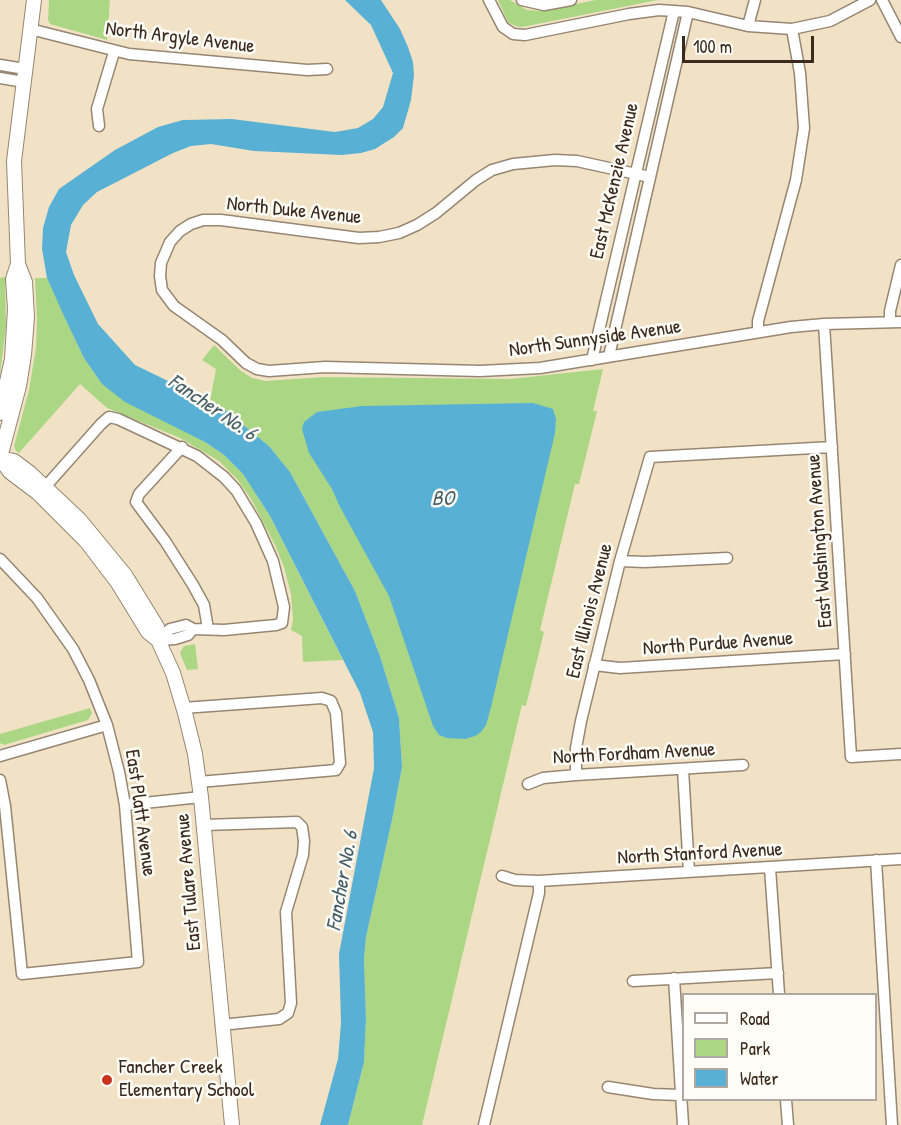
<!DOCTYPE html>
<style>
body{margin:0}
#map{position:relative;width:901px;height:1125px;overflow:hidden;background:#f2e2c5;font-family:"Patrick Hand",sans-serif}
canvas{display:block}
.legend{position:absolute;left:682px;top:993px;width:195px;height:108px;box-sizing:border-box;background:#fdfcf7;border:2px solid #afa8a0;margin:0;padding:8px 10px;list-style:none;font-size:18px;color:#3b2a1e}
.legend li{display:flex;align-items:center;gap:12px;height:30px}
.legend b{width:30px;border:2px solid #afa8a0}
.scale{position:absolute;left:682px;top:36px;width:132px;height:27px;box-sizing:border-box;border:3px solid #3b2a1e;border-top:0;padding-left:8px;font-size:18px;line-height:21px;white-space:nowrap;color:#3b2a1e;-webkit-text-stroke:4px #fdfcf7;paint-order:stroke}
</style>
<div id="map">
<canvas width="901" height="1125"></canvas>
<ul class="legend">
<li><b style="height:8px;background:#fff"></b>Road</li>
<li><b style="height:16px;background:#abd784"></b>Park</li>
<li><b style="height:16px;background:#58b0d5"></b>Water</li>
</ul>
<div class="scale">100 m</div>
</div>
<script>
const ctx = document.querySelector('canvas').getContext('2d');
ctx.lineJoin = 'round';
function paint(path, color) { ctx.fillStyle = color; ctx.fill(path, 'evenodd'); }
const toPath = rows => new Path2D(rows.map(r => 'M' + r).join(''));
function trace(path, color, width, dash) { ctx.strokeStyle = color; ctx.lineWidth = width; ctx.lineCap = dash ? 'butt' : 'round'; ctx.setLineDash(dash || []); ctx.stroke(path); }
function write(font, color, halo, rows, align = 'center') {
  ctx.font = font + ' "Patrick Hand",sans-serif'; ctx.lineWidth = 5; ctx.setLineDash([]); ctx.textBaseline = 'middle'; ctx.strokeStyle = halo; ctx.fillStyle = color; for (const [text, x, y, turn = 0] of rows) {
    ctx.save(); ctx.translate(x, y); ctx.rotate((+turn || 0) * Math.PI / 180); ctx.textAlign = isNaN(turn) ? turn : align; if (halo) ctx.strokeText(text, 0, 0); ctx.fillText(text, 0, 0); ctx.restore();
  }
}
paint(toPath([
 [49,0,110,0,107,40,50,24,48,20],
 [498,0,510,0,527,10,541,11,596,0,658,0,522,27,515,26,508,22],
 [5,277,6,326,0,375,0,278],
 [35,278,47,278,84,358,102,384,205,442,224,455,243,474,270,516,343,660,303,662,302,636,291,630,293,619,291,594,284,567,275,545,251,499,237,479,219,461,180,438,107,408,80,384,19,453,16,451,14,446,29,390,36,348,37,321],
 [214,345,241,371,252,378,266,381,323,377,510,379,603,369,593,411,597,411,579,484,575,484,540,630,544,632,526,706,522,705,422,1125,348,1125,364,1062,366,1019,364,959,366,937,392,820,402,767,399,718,380,656,355,591,290,472,269,446,220,406,210,401,216,369,202,360],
 [195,644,198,669,187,670,180,653,184,646],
 [90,708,92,713,88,720,4,745,0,743,0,734]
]), '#abd784');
paint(toPath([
 [345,0,381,0,400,29,408,47,413,62,414,75,411,100,403,128,394,137,375,149,361,153,342,155,254,151,211,144,191,146,173,153,97,192,83,205,71,225,66,252,74,275,98,324,135,365,220,406,269,446,290,472,355,591,380,656,399,718,402,767,392,820,366,937,364,959,366,1019,364,1062,348,1125,320,1125,338,1059,341,1023,339,954,374,768,373,732,360,693,270,516,243,474,224,455,205,442,125,402,102,384,84,358,64,316,47,278,42,249,43,228,49,207,59,189,115,150,158,127,183,120,232,119,335,132,358,128,373,119,383,107,393,73,371,25],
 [533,403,553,409,556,419,555,433,491,707,486,725,481,732,475,736,465,739,447,738,439,735,433,726,389,596,340,507,332,489,309,453,302,429,304,422,317,412,362,406]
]), '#58b0d5');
const minor = toPath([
 [489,0,503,27,513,34,525,35,629,14,659,10,688,12,748,26,792,29,830,21,870,0],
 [522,0,544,5,571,0],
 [882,0,901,37],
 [748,26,755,0],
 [30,29,129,54,307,70,327,69],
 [0,65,25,69],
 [0,78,24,82],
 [99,126,97,109,114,52],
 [650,177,577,161,555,160,513,164,492,170,476,180,436,213,417,225,399,233,379,237,359,238,221,220,203,220,191,224,180,231,170,242,161,263,160,276,162,290,174,306,222,340,246,363,257,369,269,371,325,367,480,371,540,368,791,327,824,324,901,322],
 [890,322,890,311,901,265],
 [824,324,851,757,901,754],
 [758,332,758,321,796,180,804,128,800,73,792,29],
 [609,356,688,12],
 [592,360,674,11],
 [182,447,139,494,136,502,165,541,193,585,204,605,208,629],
 [46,486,101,424,109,417,118,419,197,456,224,477,236,490,256,523,273,561,284,607,282,623,276,625,224,630,193,629,186,625,170,629,158,640],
 [0,559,37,598,73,649,89,680,107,725,119,772,125,805,138,962,22,974,5,806,0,780],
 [620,561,645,562,727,558],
 [158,640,175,639,188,635,193,629],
 [594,665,620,668,845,654],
 [183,708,322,698,331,701,336,713,340,763,336,770,199,782],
 [0,756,107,725],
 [683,769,689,872],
 [576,775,576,748,581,721,620,561,650,457,832,447],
 [528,784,543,778,576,775,743,765],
 [125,805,201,797],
 [204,825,297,822,302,827,304,841,303,855,286,912,291,1003,288,1013,279,1019,221,1025],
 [876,860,892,1125],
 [770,868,779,994],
 [502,876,515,880,539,881,901,859],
 [674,978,683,1125],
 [633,981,778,973],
 [608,1087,653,1094,680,1095],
 [786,1100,788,1125],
 [484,1125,539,893,539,881]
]);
const tertiary = toPath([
 [0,413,12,359,15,309,13,279,18,264],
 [0,458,14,461,30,473,79,519,125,575,157,627,158,640,173,673,185,713,195,754,201,797,232,1125],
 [0,458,19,386,24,355,27,317,25,282,18,264,14,161,34,0],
 [0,458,10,472,38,493,86,541,118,583,148,632,158,640]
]);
trace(minor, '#968672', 13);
trace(tertiary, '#968672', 16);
trace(minor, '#fff', 10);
trace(tertiary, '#fff', 14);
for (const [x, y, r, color] of [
 [107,1080,6,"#c8321e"]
]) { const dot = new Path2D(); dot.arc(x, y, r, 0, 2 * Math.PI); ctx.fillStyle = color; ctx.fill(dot); trace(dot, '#fdfcf7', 2); }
write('20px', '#3b2a1e', '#fdfcf7', [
 ["North Argyle Avenue",180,38,7],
 ["East McKenzie Avenue",615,181,-77],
 ["North Duke Avenue",294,211,6],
 ["North Sunnyside Avenue",595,339,-8],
 ["East Washington Avenue",820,541,-94],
 ["East Illinois Avenue",590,611,-76],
 ["North Purdue Avenue",718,644,-4],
 ["North Fordham Avenue",634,754,-3],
 ["East Platt Avenue",140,813,82],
 ["North Stanford Avenue",700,854,-3],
 ["East Tulare Avenue",189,882,-95]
]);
write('20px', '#3b2a1e', '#fdfcf7', [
 ["Fancher Creek",119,1068],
 ["Elementary School",119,1091]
], 'left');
write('italic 21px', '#476067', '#fdfcf7', [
 ["Fancher No. 6",212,408,34],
 ["BO",443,499],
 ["Fancher No. 6",343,881,-80]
]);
</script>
